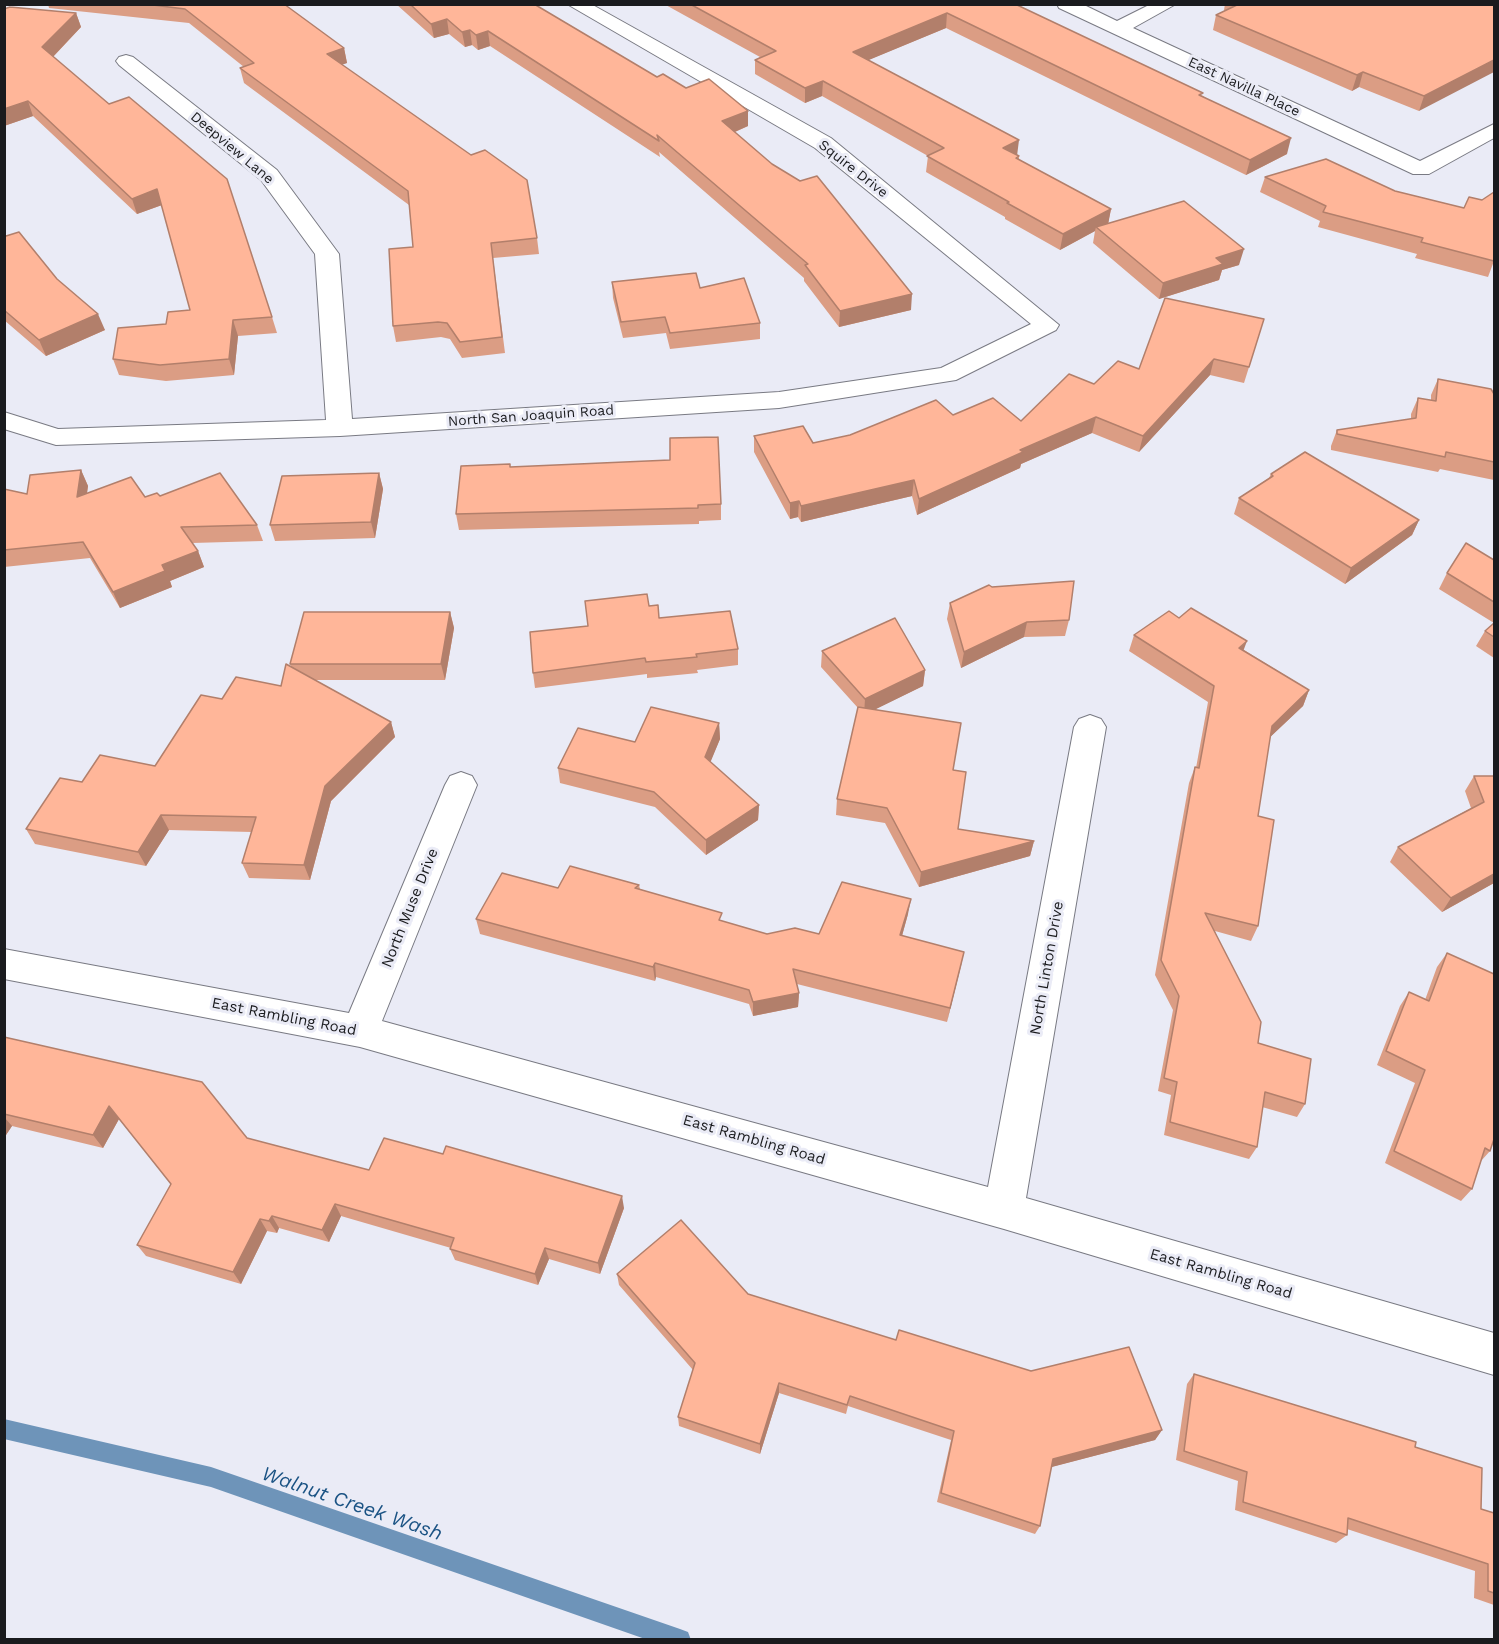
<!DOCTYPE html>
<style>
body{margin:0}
#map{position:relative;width:1499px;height:1644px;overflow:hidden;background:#eaebf6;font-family:"Work Sans",sans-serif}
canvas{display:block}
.frame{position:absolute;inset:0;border:6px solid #1a1b1e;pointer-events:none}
</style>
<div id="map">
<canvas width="1499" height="1644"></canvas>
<div class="frame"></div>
</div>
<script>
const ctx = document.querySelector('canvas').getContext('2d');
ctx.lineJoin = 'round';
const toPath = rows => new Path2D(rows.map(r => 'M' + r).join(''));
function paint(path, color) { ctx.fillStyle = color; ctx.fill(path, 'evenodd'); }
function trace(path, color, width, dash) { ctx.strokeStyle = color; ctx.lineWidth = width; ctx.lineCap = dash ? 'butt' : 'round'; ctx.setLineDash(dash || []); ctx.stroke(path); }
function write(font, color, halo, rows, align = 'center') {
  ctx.font = font + ' "Work Sans",sans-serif'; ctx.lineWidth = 6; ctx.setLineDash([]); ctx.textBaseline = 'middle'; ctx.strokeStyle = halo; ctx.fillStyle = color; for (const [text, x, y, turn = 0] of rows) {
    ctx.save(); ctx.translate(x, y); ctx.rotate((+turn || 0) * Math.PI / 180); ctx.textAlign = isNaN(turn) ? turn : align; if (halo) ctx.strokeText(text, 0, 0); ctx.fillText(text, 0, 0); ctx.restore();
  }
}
paint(toPath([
 [4,1419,211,1467,680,1629,688,1632,691,1640,648,1640,211,1487,4,1439,4,1419]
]), '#6e94b9');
const street = toPath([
 [567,4,591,4,831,138,1059,325,1056,330,956,380,779,408,340,436,56,445,4,429,4,412,58,429,326,420,315,254,261,180,119,65,116,61,119,57,126,55,133,57,277,170,339,254,352,419,779,392,941,368,1031,324,815,148,567,4],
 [1057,4,1082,4,1117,21,1151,4,1176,4,1133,28,1420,161,1494,124,1494,138,1429,174,1413,174,1059,8,1057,4],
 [1090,715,1101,719,1106,727,1026,1198,1494,1333,1494,1375,1004,1229,360,1047,4,979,4,949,349,1013,445,785,450,776,461,772,472,776,477,785,382,1021,988,1187,1074,727,1079,719,1090,715]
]);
trace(street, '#797a83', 2);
paint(street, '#fff');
paint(toPath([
 [48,4,284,4,344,48,347,63,342,64,537,238,539,254,493,258,505,353,462,358,450,339,441,337,396,342,393,326,413,247,409,205,244,83,240,68,244,67,189,23,49,8],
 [396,4,534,4,657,77,748,126,735,132,911,310,839,327,804,281,804,278,659,152,660,157,490,46,478,50,472,45,465,47,449,34,434,38],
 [664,4,1015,4,1203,96,1287,154,1246,175,946,28,868,60,1019,156,1019,160,1111,209,1108,223,1239,265,1222,270,1219,280,1159,299,1093,243,1095,231,1060,250,1005,219,1005,217,926,172,928,156,822,96,805,103,755,74,755,60,760,57],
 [1225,4,1494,4,1419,111,1359,87,1352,91,1213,30,1216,15,1225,11,1224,10],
 [4,9,76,13,81,27,53,57,272,317,277,333,238,336,234,375,166,381,119,375,113,359,166,324,190,310,162,205,137,214,33,116,4,126],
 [1265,177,1494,261,1488,277,1415,258,1417,254,1318,227,1320,221,1260,192],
 [4,234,57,279,105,330,46,356,4,320],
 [612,282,700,288,760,323,760,339,670,349,666,333,623,338,613,298],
 [1264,319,1244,383,1210,375,1139,452,1092,433,1021,464,1020,468,917,515,912,496,801,522,798,517,790,519,754,452,754,436,813,443,953,415,1021,421,1094,384,1139,369],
 [1438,379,1494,394,1494,480,1440,469,1438,472,1331,450,1331,446,1337,430,1411,419,1411,414,1418,398,1431,400,1431,395],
 [511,467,721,504,721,520,699,521,699,524,459,530,456,514],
 [81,470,88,486,87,493,145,497,160,496,257,525,263,541,192,543,198,551,204,567,170,581,172,587,120,608,90,558,4,567,4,489,27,494],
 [379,473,383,489,375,538,275,541,270,525],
 [1271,474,1419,520,1412,535,1345,584,1234,514,1239,498,1269,478],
 [1494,560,1494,658,1476,646,1485,631,1494,623,1439,589,1447,573],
 [992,587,1069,620,1065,636,1024,637,961,668,947,619,950,603],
 [649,606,659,618,738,649,738,665,697,670,698,673,647,678,647,674,535,688,533,673,588,626],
 [450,612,454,628,445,680,314,680,391,722,395,737,331,801,310,880,249,878,242,863,252,832,169,830,146,866,35,844,26,829,82,782,155,766,222,699,281,686,291,667,290,664],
 [1179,618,1244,650,1309,690,1303,706,1270,737,1258,816,1258,926,1251,941,1215,931,1258,1043,1305,1104,1297,1117,1262,1107,1257,1147,1249,1159,1164,1135,1171,1095,1158,1091,1173,1010,1155,975,1189,783,1195,767,1196,768,1208,702,1129,651,1134,635],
 [822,651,925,670,923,686,875,709,953,770,958,829,1034,841,1030,856,919,887,885,823,836,815,837,799,858,708,821,667],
 [719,723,720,739,710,762,759,805,758,820,706,855,655,807,560,783,558,768,635,742],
 [1474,776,1494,776,1494,883,1442,912,1390,862,1398,847,1471,808,1465,791],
 [639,885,640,889,722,921,767,934,819,934,908,914,902,936,964,952,947,1022,797,984,799,993,798,1007,753,1016,749,1004,656,977,655,981,480,934,476,919,558,888],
 [1447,953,1490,1151,1481,1161,1472,1189,1461,1201,1385,1163,1415,1083,1377,1065,1400,1006,1409,992,1425,1000,1437,967],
 [4,1037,247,1138,369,1170,624,1208,600,1274,549,1259,538,1285,455,1260,450,1249,451,1248,341,1216,329,1242,279,1228,277,1233,267,1231,241,1284,146,1256,137,1245,171,1184,119,1119,103,1148,12,1126,4,1138],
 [617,1274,748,1294,1162,1430,1155,1440,1051,1467,1040,1526,1035,1534,937,1502,951,1440,848,1406,846,1414,779,1393,760,1454,679,1426,678,1417,693,1370,619,1285],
 [1194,1374,1415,1447,1481,1509,1494,1513,1494,1605,1474,1598,1475,1571,1347,1529,1347,1535,1336,1543,1235,1510,1238,1481,1176,1460,1187,1384]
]), '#db9d84');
paint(toPath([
 [76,13,81,27,48,62,42,47],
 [947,13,946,28,852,67,853,52],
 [447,19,449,34,434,38,431,24],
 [470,30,472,45,465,47,462,32],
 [488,31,490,46,478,50,476,35],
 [344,48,347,63,330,69,327,54],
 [1494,60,1494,72,1419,111,1424,96],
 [1363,72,1359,87,1352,91,1357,75],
 [823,81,822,96,805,103,805,88],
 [28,101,33,116,4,126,4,109],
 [748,111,748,126,723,137,722,121],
 [1291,138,1287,154,1246,175,1250,160],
 [1019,140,1017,156,1003,148],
 [157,189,162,205,137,214,132,199],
 [1111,209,1108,225,1096,227,1095,231,1060,250,1063,234],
 [1244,249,1239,265,1222,270,1219,280,1159,299,1163,283,1216,258],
 [912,294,911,310,839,327,840,311],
 [98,314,105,330,46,356,39,340],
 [233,320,238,336,234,375,229,359],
 [1214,359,1210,375,1139,452,1143,436],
 [1096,417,1092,433,1021,464,1020,468,917,515,919,499,1020,450],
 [81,470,88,486,84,513,77,497],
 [379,473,383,489,375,538,371,522],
 [914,480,912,496,801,522,801,506],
 [799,501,798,517,790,519,790,503],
 [1419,520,1412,535,1345,584,1351,568],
 [198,551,204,567,170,581,172,587,120,608,113,592,162,565],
 [450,612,454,628,445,680,441,664],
 [1027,622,1024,637,961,668,964,652],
 [1247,641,1241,657,1239,648],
 [925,670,923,686,864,715,865,699],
 [1309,690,1303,706,1265,742,1272,726],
 [391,722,395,737,331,801,310,880,304,865,325,786],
 [719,723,720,739,706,773,705,757],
 [759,805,758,820,706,855,706,840],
 [161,815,169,830,146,866,138,852],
 [1034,841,1030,856,919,887,921,872],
 [1494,874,1494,883,1442,912,1451,898],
 [911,899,908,914,898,950,900,935],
 [964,952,961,966,947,1022,950,1008],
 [655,963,656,977,655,981,653,967],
 [799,993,798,1007,753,1016,753,1002],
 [109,1106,119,1119,103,1148,93,1135],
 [4,1117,12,1126,4,1138],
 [622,1196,624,1208,600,1274,598,1263],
 [335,1204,341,1216,329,1242,322,1230],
 [272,1216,279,1228,277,1233,269,1221],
 [260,1219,267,1231,241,1284,233,1272],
 [545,1248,549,1259,538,1285,535,1274],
 [779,1383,779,1393,760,1454,760,1444],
 [1162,1430,1155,1440,1048,1468,1053,1459]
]), '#b27f6b');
const building = toPath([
 [145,4,284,4,344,48,327,54,471,155,485,150,527,180,537,238,491,243,502,337,460,342,447,323,438,322,393,326,389,249,413,247,408,191,240,68,254,63,185,9,145,4],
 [410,4,534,4,657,77,663,74,686,88,709,79,748,111,722,121,772,164,800,181,817,176,912,294,840,311,805,265,808,264,657,135,659,141,488,31,476,35,470,30,462,32,447,19,431,24,410,4],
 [690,4,1015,4,1203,93,1199,95,1291,138,1250,160,947,13,853,52,1019,140,1003,148,1019,156,1016,158,1111,209,1063,234,1007,203,1009,202,927,156,944,148,823,81,805,88,755,60,776,51,690,4],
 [1239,4,1494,4,1494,60,1424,96,1363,72,1357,75,1216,15,1239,4],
 [10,7,76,13,42,47,109,104,129,97,227,179,272,317,233,320,229,359,160,365,113,359,118,328,166,324,168,312,190,310,157,189,132,199,28,101,4,109,4,9,10,7],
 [1326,159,1395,191,1464,208,1469,197,1482,200,1494,192,1494,261,1421,242,1423,238,1323,212,1326,206,1265,177,1326,159],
 [1184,201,1244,249,1216,258,1223,264,1163,283,1096,227,1184,201],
 [19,232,57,279,98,314,39,340,4,310,4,234,6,236,19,232],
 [696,273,700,288,744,278,760,323,670,333,665,317,621,322,612,282,696,273],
 [1165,298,1264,319,1249,367,1214,359,1143,436,1096,417,1020,450,1023,452,919,499,914,480,801,506,799,501,790,503,754,436,803,426,813,443,850,435,936,400,953,415,993,398,1021,421,1069,374,1094,384,1118,361,1139,369,1165,298],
 [1438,379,1491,389,1494,394,1494,462,1446,452,1445,457,1337,434,1337,430,1416,418,1418,398,1436,401,1438,379],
 [718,437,721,504,698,505,698,508,456,514,461,466,510,464,510,467,670,460,670,438,718,437],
 [1305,452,1419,520,1351,568,1239,498,1273,476,1271,474,1305,452],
 [81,470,77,497,131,477,145,497,157,493,160,496,220,473,257,525,181,527,198,551,162,565,165,571,113,592,83,542,4,550,4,489,27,494,30,475,81,470],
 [379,473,371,522,270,525,282,476,379,473],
 [1466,543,1494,560,1494,602,1447,573,1466,543],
 [1074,581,1069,620,1027,622,964,652,950,603,989,585,992,587,1074,581],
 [647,594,649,606,658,605,659,618,730,611,738,649,696,654,697,657,646,662,645,658,533,673,530,632,588,626,585,601,647,594],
 [1191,608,1247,641,1239,648,1309,690,1272,726,1258,816,1274,820,1258,926,1205,913,1261,1022,1258,1043,1311,1059,1305,1104,1265,1092,1257,1147,1170,1122,1177,1082,1164,1078,1179,996,1161,960,1195,767,1199,768,1214,686,1134,635,1169,611,1179,618,1191,608],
 [304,612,450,612,441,664,290,664,304,612],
 [895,618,925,670,865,699,822,651,895,618],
 [1494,623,1494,637,1485,631,1494,623],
 [286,664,391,722,325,786,304,865,242,863,256,817,161,815,138,852,26,829,60,778,82,782,100,755,155,766,201,695,222,699,236,677,281,686,286,664],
 [651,707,719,723,705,757,759,805,706,840,654,792,558,768,578,728,635,742,651,707],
 [858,707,961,723,953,770,966,772,958,829,1034,841,921,872,887,808,837,799,858,707],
 [1474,776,1494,776,1494,874,1451,898,1398,847,1484,802,1474,776],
 [570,866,639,885,635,888,722,913,719,920,767,934,795,928,819,934,842,882,911,899,900,935,964,952,950,1008,793,969,799,993,753,1002,749,990,655,963,653,967,476,919,502,873,558,888,570,866],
 [1447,953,1494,974,1494,1139,1490,1151,1485,1148,1472,1189,1394,1151,1425,1070,1386,1051,1409,992,1429,1001,1447,953],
 [4,1037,202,1082,247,1138,369,1170,384,1138,443,1154,446,1146,622,1196,598,1263,545,1248,535,1274,450,1249,454,1238,335,1204,322,1230,272,1216,269,1221,260,1219,233,1272,137,1245,171,1184,109,1106,93,1135,4,1114,4,1037],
 [681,1220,748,1294,896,1340,899,1330,1031,1371,1129,1347,1162,1430,1053,1459,1040,1526,941,1493,954,1431,850,1396,847,1405,779,1383,760,1444,678,1417,695,1363,617,1274,681,1220],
 [1194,1374,1416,1442,1415,1447,1482,1468,1481,1509,1494,1513,1494,1593,1488,1591,1488,1564,1348,1518,1347,1535,1243,1502,1247,1472,1184,1451,1194,1374]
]);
paint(building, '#ffb699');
trace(building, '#b27f6b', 1.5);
write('14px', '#1a1b1e', '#eaebf6', [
 ["East Navilla Place",1244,87,25],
 ["Deepview Lane",232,148,40],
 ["Squire Drive",853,169,38],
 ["North San Joaquin Road",531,416,-4]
]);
write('15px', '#1a1b1e', '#eaebf6', [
 ["North Muse Drive",410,908,-68],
 ["North Linton Drive",1047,968,-80],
 ["East Rambling Road",284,1017,11],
 ["East Rambling Road",754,1140,16],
 ["East Rambling Road",1221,1274,16]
]);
write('italic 20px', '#1b5384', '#eaebf6', [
 ["Walnut Creek Wash",352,1504,19]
]);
</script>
